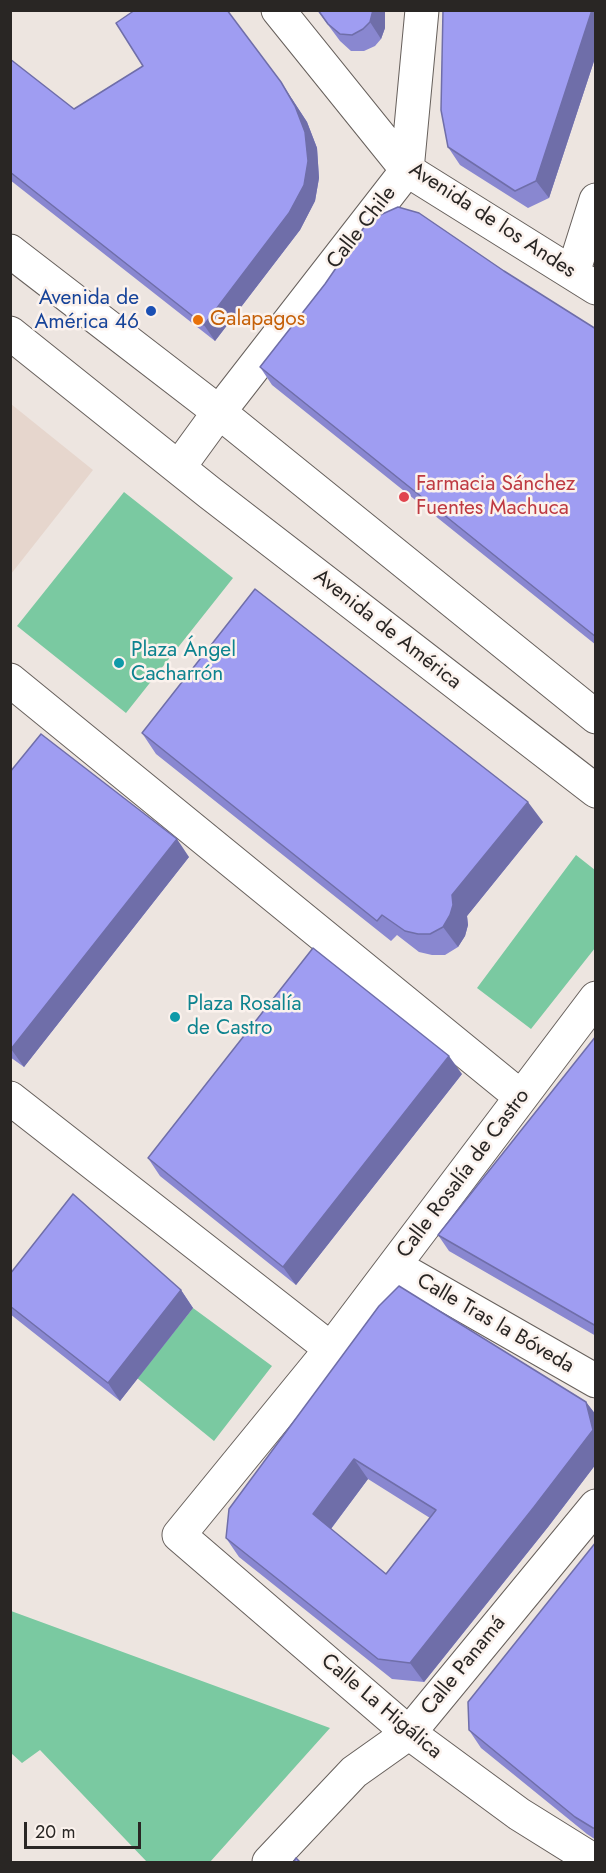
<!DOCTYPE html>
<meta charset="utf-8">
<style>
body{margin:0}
#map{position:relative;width:606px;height:1873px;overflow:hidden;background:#ede5e0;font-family:Jost,sans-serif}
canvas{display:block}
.frame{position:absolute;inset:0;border:12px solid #292624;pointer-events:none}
.scale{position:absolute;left:24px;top:1822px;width:117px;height:27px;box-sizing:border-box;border:3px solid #292624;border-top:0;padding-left:8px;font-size:18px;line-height:21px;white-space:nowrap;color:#292624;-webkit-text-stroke:4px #fbf2ed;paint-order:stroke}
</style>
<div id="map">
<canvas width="606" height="1873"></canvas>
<div class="frame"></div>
<div class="scale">20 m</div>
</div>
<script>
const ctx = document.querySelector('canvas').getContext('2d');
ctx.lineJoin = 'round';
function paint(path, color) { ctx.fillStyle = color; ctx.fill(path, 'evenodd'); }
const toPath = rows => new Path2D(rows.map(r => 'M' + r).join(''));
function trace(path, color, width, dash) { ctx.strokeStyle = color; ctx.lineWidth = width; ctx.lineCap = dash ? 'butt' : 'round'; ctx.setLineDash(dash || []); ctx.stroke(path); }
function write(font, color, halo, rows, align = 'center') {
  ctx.font = font + ' Jost,sans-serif'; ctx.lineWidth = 5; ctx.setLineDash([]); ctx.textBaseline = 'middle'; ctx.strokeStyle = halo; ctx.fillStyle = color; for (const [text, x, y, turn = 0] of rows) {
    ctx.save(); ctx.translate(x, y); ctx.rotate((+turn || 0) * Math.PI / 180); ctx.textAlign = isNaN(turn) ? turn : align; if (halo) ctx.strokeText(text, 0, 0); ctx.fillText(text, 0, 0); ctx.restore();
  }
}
paint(toPath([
 [11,404,93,470,11,574]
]), '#e6d6cd');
paint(toPath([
 [124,492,233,578,126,713,17,626],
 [576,855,595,870,595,948,531,1029,477,988],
 [193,1308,272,1366,214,1441,137,1378],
 [11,1611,330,1728,210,1862,147,1862,40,1750,22,1763,11,1753]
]), '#7ac9a1');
const minor = toPath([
 [278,10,407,170,596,288],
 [10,251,219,412,596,717],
 [573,273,596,200],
 [10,333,210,493,596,791],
 [179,467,219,412,407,170,422,10],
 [10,680,521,1097],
 [596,998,331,1349,179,1535,409,1733,519,1814,596,1862],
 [10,1098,331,1349],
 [395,1266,596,1381],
 [269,1862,354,1772,409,1733,596,1506]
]);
trace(minor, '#67605c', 35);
trace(minor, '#fff', 33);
paint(toPath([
 [317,10,385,10,385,28,381,39,375,46,364,51,351,51,340,41],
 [596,10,596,55,549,198,528,208,460,165,448,147],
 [10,59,74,109,143,66,292,99,307,122,317,148,319,178,315,201,300,230,215,341,10,180],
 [504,271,596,329,596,645,272,385,260,367],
 [142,733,543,822,467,916,468,925,465,936,458,947,445,955,432,955,419,952,397,935,391,941,156,754],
 [10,772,189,857,24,1067,10,1057],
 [596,1036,596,1336,449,1251,438,1235],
 [462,1074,296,1285,160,1176,148,1158],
 [10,1274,181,1290,193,1308,120,1401,10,1314],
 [379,1306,586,1402,596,1415,596,1464,548,1527,424,1682,392,1679,239,1557,226,1538],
 [368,1479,430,1518,386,1574,331,1529],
 [596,1542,596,1840,587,1834,481,1748,469,1730]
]), '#8987d0');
paint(toPath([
 [373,10,385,10,385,28,381,39,370,22],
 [592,10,596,10,596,55,549,198,536,181],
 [281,82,307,122,317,148,319,178,315,201,300,230,215,341,204,325],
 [528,802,543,822,467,916,468,925,465,936,458,947,443,927,452,895],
 [177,839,189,857,24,1067,11,1049],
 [449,1056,462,1074,296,1285,283,1267],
 [181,1290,193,1308,120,1401,108,1383],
 [586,1402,596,1415,596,1464,548,1527,424,1682,410,1663],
 [354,1459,368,1479,327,1534,313,1514]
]), '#6f6ea9');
const building = toPath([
 [135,10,227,10,281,82,295,106,305,132,308,161,304,185,289,213,204,325,10,172,10,59,74,109,143,66,116,23,135,10],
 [318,10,373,10,370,22,363,29,352,35,340,34,328,24,318,10],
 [443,10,592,10,536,181,515,191,448,147,441,110,443,10],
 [398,207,419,213,504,271,596,329,596,637,260,367,325,284,369,220,398,207],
 [255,589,528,802,452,895,453,905,450,915,443,927,430,934,418,934,405,931,382,915,377,921,142,733,255,589],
 [41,734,177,839,11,1049,10,772,41,734],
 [313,948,449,1056,283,1267,148,1158,313,948],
 [596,1036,596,1326,438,1235,596,1036],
 [73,1194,181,1290,108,1383,10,1306,10,1274,73,1194],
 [399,1286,586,1402,593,1430,534,1507,410,1663,378,1659,226,1538,229,1509,379,1306,399,1286],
 [354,1459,436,1510,386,1574,313,1514,354,1459],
 [596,1542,596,1828,593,1828,575,1817,469,1730,468,1702,596,1542],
 [296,1858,301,1863,293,1863,296,1858]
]);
paint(building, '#9f9df2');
trace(building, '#6f6ea9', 1.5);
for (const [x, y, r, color] of [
 [151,311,6,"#1a4fb4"],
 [198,320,6,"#e8710a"],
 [404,497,6,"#e0444e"],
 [119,663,6,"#0f9aa8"],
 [175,1017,6,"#0f9aa8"]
]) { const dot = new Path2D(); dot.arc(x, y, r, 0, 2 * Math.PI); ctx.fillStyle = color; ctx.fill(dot); trace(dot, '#fbf2ed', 2); }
write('21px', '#292624', '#fbf2ed', [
 ["Avenida de los Andes",492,221,33],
 ["Calle Chile",362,228,-52],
 ["Avenida de América",387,630,38],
 ["Calle Rosalía de Castro",464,1174,-53],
 ["Calle Tras la Bóveda",495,1324,30],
 ["Calle Panamá",464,1666,-51],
 ["Calle La Higálica",381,1707,40]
]);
write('21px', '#164399', '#fbf2ed', [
 ["Avenida de",139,299],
 ["América 46",139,323]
], 'right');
write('21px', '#c56008', '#fbf2ed', [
 ["Galapagos",210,320]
], 'left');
write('21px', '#be3a42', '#fbf2ed', [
 ["Farmacia Sánchez",416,485],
 ["Fuentes Machuca",416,509]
], 'left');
write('21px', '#0d838f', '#fbf2ed', [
 ["Plaza Ángel",131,651],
 ["Cacharrón",131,675],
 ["Plaza Rosalía",187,1005],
 ["de Castro",187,1029]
], 'left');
</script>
